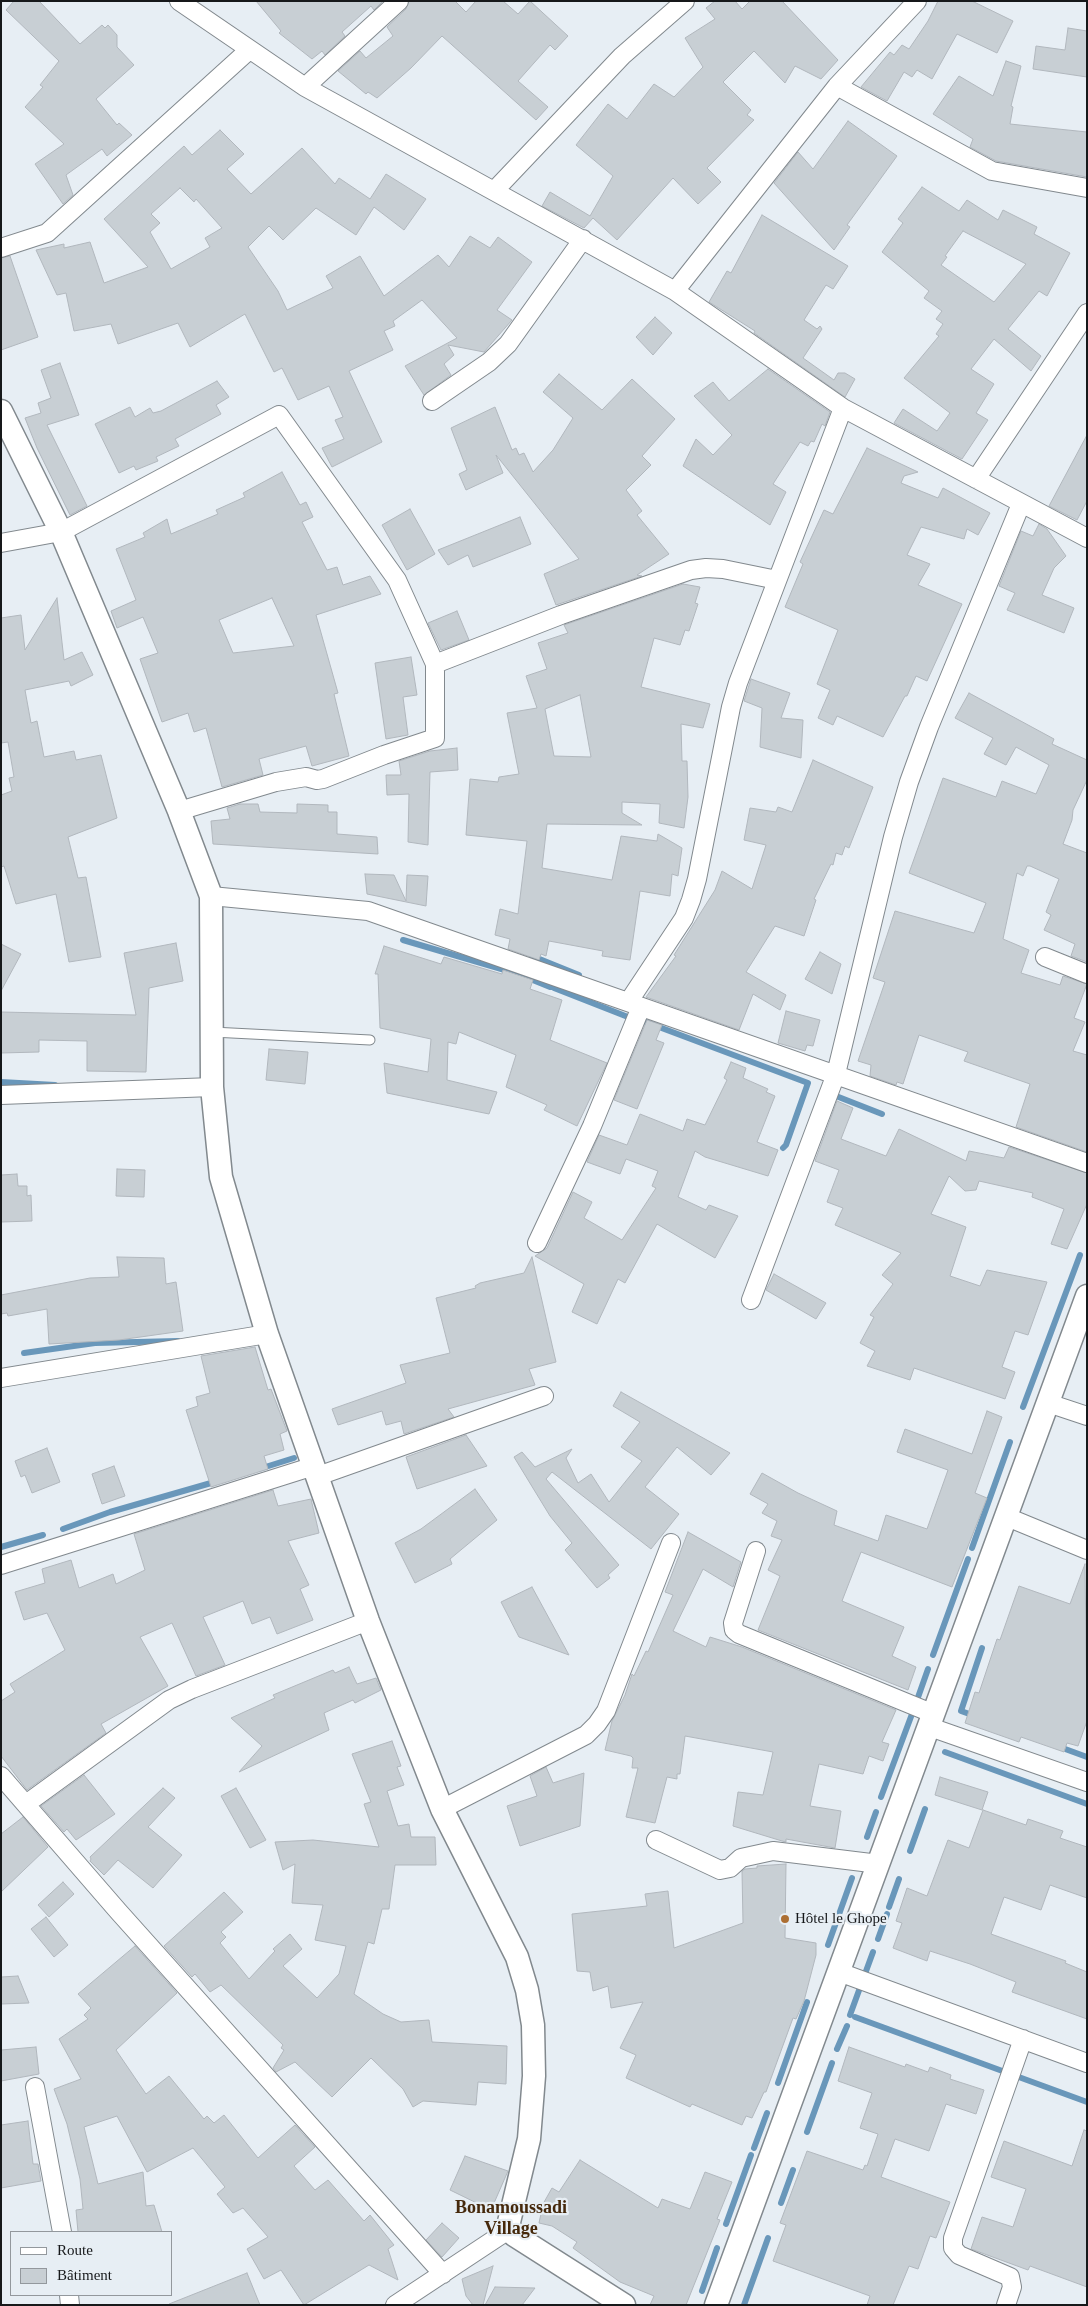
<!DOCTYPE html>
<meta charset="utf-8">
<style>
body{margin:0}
#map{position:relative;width:1088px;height:2306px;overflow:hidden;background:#e7eef4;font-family:"Times New Roman",serif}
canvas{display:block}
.frame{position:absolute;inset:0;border:2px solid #16181a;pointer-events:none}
.legend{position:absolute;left:10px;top:2231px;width:162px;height:65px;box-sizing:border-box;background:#e7eef4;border:1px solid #93989d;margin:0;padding:6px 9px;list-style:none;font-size:15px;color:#16181a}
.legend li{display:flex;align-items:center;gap:10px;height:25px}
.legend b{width:25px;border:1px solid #93989d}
</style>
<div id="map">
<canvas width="1088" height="2306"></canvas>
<div class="frame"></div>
<ul class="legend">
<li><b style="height:6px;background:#fff"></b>Route</li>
<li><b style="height:14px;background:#c8cfd4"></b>Bâtiment</li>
</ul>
</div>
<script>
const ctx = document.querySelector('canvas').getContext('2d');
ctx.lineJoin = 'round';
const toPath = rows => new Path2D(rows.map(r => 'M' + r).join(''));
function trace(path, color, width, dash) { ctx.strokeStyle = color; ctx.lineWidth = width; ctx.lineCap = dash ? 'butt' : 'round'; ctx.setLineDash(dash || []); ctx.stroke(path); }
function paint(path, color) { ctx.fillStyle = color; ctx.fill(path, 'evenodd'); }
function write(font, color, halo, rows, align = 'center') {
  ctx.font = font + ' "Times New Roman",serif'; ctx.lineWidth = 4.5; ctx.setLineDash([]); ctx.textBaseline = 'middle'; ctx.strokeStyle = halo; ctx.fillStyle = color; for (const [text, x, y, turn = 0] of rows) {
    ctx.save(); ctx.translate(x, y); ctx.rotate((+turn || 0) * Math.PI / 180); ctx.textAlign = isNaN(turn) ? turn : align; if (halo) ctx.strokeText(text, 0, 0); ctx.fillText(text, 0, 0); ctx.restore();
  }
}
trace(toPath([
 [403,940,515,973],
 [532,956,579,975],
 [518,974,550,987],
 [554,988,628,1017],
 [639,1021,643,1021,808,1083,786,1145,783,1148],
 [1,1082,55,1085],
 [836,1096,882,1114],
 [24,1353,95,1343,178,1341],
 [1023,1407,1080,1255],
 [259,1469,294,1458],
 [63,1529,110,1512,218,1481],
 [1,1547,43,1535],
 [972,1548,1010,1442],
 [933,1655,968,1559],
 [916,1703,928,1669],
 [975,1716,961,1711,982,1648],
 [1057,1746,1087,1757],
 [945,1752,1087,1804],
 [881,1797,912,1714],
 [867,1837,876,1812],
 [910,1851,925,1809],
 [889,1907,899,1879],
 [878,1939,887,1914],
 [828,1945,852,1878],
 [850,2015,873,1952],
 [855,2017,1087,2102],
 [837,2049,847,2026],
 [778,2083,807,2002],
 [807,2132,832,2063],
 [754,2148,767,2113],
 [781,2203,793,2170],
 [726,2224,751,2155],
 [702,2291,717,2248],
 [744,2305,768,2238]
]), '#6997ba', 6);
const building = toPath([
 [14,1,39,1,80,44,102,25,105,28,108,25,117,35,117,47,134,65,96,99,117,125,119,123,132,135,107,156,102,149,66,175,73,195,63,204,35,164,64,144,25,107,43,87,40,85,59,61,6,10,14,1],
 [256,1,383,1,374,10,371,6,342,32,345,36,325,55,322,51,312,59,279,33,281,31,256,1],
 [409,1,455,1,466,12,476,1,503,1,518,14,530,1,568,36,555,50,550,45,518,81,548,107,536,120,442,36,411,68,377,98,368,92,366,94,338,71,360,51,366,58,393,36,387,27,406,9,409,1],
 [715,1,735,1,742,9,750,1,782,1,838,60,821,79,795,66,785,83,754,51,723,82,751,110,747,115,754,120,707,168,721,182,698,204,673,178,617,240,593,218,584,228,542,206,550,192,590,216,613,176,576,145,608,104,627,119,654,84,674,97,703,67,685,38,715,19,706,8,715,1],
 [938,1,972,1,1013,21,997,53,957,34,932,79,917,70,912,77,904,72,887,101,861,87,890,52,894,55,902,45,909,49,928,21,938,1],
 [1068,28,1087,31,1087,77,1033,69,1036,46,1065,50,1068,28],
 [1006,61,1021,66,1011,106,1013,107,1010,124,1087,132,1087,177,996,161,970,147,973,139,933,114,959,76,993,96,1006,61],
 [848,121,897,156,847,225,850,227,834,250,774,183,798,152,813,169,848,121],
 [220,130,244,154,227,169,251,194,302,148,335,184,339,178,370,199,386,174,426,199,404,230,374,207,356,235,316,208,283,240,269,226,248,247,278,291,287,310,333,288,326,276,360,256,384,296,438,255,449,267,470,236,490,248,498,237,532,262,497,310,512,320,484,352,448,345,454,355,444,364,451,375,424,395,405,366,457,338,422,300,393,321,395,326,384,331,393,350,349,371,382,442,332,467,322,448,344,439,335,420,343,417,329,386,298,400,282,368,274,372,245,314,190,347,178,323,118,344,111,324,74,331,66,293,57,295,36,250,64,244,64,248,90,242,104,283,148,267,104,219,184,146,192,155,220,130],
 [180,188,194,202,196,199,222,228,205,238,210,247,171,269,150,232,160,223,151,214,180,188],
 [922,187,959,211,967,200,998,220,1003,210,1037,227,1034,234,1070,253,1047,296,1039,291,1008,329,1041,356,1031,371,994,339,971,369,994,384,976,413,988,420,962,459,894,423,903,409,937,431,950,413,904,378,939,336,936,334,943,324,936,319,942,311,924,298,929,291,882,252,903,223,898,219,922,187],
 [963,231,1026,264,994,302,941,265,947,257,945,256,963,231],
 [762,215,848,266,833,289,826,285,804,320,817,329,820,326,822,329,803,358,834,380,838,373,845,373,855,379,845,397,754,333,755,331,709,302,727,271,731,273,762,215],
 [10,256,38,337,1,350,1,258,10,256],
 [655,317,672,333,653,355,636,337,655,317],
 [60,363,79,415,47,425,87,506,70,515,37,448,25,418,41,413,38,403,51,398,41,370,60,363],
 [768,369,830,412,825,426,822,424,814,442,811,441,808,446,800,442,773,484,786,492,770,525,683,466,696,439,713,455,732,435,694,396,713,382,729,401,768,369],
 [559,374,602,410,632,379,675,419,642,456,651,465,626,490,642,511,637,515,669,554,637,575,642,576,556,605,544,574,579,559,496,455,503,473,466,490,459,474,467,470,451,428,495,407,512,450,516,448,519,455,524,453,533,472,553,450,573,418,543,392,559,374],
 [217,381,229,397,216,405,221,414,175,439,179,446,156,457,158,461,136,470,134,466,119,473,95,424,130,407,135,417,150,408,153,413,161,411,217,381],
 [1087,435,1087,501,1077,520,1049,506,1087,435],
 [867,448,918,472,904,476,901,483,938,498,943,488,990,513,978,535,967,529,964,539,921,527,907,555,930,564,918,585,962,604,927,681,916,676,907,696,905,696,883,737,837,716,833,725,818,718,830,690,817,684,838,630,785,607,803,564,800,562,824,510,833,514,867,448],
 [282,472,300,505,306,502,313,517,302,522,327,570,337,567,343,585,370,576,381,594,316,615,338,693,334,694,349,756,312,766,306,746,259,759,263,775,222,787,206,728,194,732,188,713,162,722,140,659,158,653,143,617,117,628,111,611,136,600,116,549,145,537,143,533,167,519,171,534,218,514,216,510,245,497,243,493,282,472],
 [272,598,294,646,233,653,219,620,272,598],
 [410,509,435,554,407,570,382,525,410,509],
 [520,517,531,544,473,567,468,555,448,565,438,550,520,517],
 [1039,524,1047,529,1066,556,1054,568,1042,595,1074,608,1064,633,1007,610,1015,593,999,586,1021,531,1033,536,1039,524],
 [683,584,700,587,695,603,698,604,689,631,685,630,680,645,654,638,641,687,710,704,703,728,681,724,682,761,687,761,688,797,684,828,659,823,660,804,622,802,622,813,642,825,547,824,542,868,612,880,621,836,657,841,658,834,682,848,678,876,672,874,670,896,640,891,630,960,602,956,603,951,549,941,546,956,541,954,539,960,508,949,510,939,495,935,500,909,518,914,527,841,466,835,470,779,498,782,499,777,519,774,507,713,537,708,526,676,547,669,538,643,568,633,564,625,683,584],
 [580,695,591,757,554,756,545,709,580,695],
 [57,598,64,660,82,652,93,675,71,686,69,681,25,690,31,723,37,721,44,757,74,751,76,760,101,755,117,818,68,837,78,878,86,877,101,957,69,962,56,894,16,904,4,866,1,867,1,795,12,791,9,778,14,777,8,742,1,743,1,618,21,615,25,650,57,598],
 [457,611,469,640,441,650,428,623,457,611],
 [411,657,417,695,403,697,408,735,386,739,375,663,411,657],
 [751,679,790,693,781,718,803,720,801,758,760,747,762,708,744,701,751,679],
 [969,693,1054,739,1052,744,1087,760,1087,780,1073,810,1072,820,1063,844,1087,853,1087,962,1071,956,1075,944,1044,930,1051,915,1046,912,1059,879,1030,866,1027,866,1023,876,1017,873,1003,939,1029,950,1021,973,1060,985,1063,976,1087,984,1074,1018,1085,1022,1073,1051,1087,1055,1087,1152,1016,1127,1030,1084,964,1061,968,1052,919,1035,903,1084,897,1082,896,1085,870,1076,871,1065,858,1061,885,982,873,978,895,911,974,933,986,903,909,873,943,778,996,797,1002,781,1036,794,1049,765,1016,747,1006,765,984,754,993,738,955,718,969,693],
 [457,748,458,770,430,772,428,845,408,842,409,794,387,795,386,775,401,775,399,761,430,751,457,748],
 [813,760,873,787,849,848,845,846,842,855,836,853,833,865,831,864,814,899,816,900,804,936,775,926,746,972,786,995,780,1010,753,994,739,1030,646,997,676,956,674,955,715,890,722,871,752,889,766,845,744,840,750,808,776,812,778,807,792,812,813,760],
 [240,804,258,804,260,812,297,813,297,804,328,805,328,812,337,812,337,834,377,837,378,854,213,844,211,821,230,819,227,808,240,804],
 [365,874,394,875,406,901,407,875,428,876,426,906,367,894,365,874],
 [176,943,183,981,149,988,146,1072,87,1071,87,1041,39,1040,39,1052,1,1053,1,1012,136,1015,124,953,176,943],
 [1,944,21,954,1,991,1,944],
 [384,946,441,964,444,957,502,974,503,970,533,980,530,989,562,1000,550,1040,607,1063,577,1126,544,1110,547,1105,506,1087,516,1055,459,1032,456,1044,448,1042,447,1080,497,1092,489,1114,387,1093,384,1063,428,1072,431,1039,380,1028,378,974,375,974,384,946],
 [820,952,841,964,832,994,805,979,820,952],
 [786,1011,820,1020,813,1046,807,1045,805,1051,778,1043,786,1011],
 [647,1020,662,1025,656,1040,664,1043,637,1109,614,1100,647,1020],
 [269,1049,308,1052,305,1084,266,1080,269,1049],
 [731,1062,746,1068,743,1078,768,1089,766,1092,775,1096,757,1142,778,1150,768,1176,705,1157,695,1151,678,1197,706,1210,709,1205,738,1216,715,1258,657,1224,625,1283,618,1279,597,1324,572,1312,584,1284,535,1256,547,1248,573,1192,592,1202,584,1218,622,1240,656,1188,652,1186,658,1171,626,1159,620,1174,587,1162,599,1135,627,1145,640,1114,683,1131,687,1119,705,1125,727,1080,724,1078,731,1062],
 [837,1101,853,1108,841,1139,886,1156,899,1129,966,1161,969,1151,1004,1158,1009,1147,1087,1173,1087,1204,1067,1249,1051,1244,1064,1209,1032,1197,1033,1193,979,1181,976,1190,965,1191,949,1176,931,1214,966,1227,950,1276,980,1286,987,1270,1047,1282,1028,1335,1015,1331,1002,1367,1015,1372,1005,1399,914,1368,910,1380,867,1366,875,1351,860,1343,874,1317,870,1315,893,1284,882,1275,901,1253,835,1225,843,1208,827,1202,839,1170,815,1161,837,1101],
 [117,1169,145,1170,144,1197,116,1196,117,1169],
 [17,1174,18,1186,27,1186,27,1196,31,1195,32,1221,1,1222,1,1175,17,1174],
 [117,1257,164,1258,166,1284,176,1282,183,1331,119,1340,49,1344,47,1309,8,1316,7,1313,1,1314,1,1295,90,1278,119,1277,117,1257],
 [532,1257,556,1362,529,1369,535,1385,448,1409,454,1417,404,1434,401,1421,386,1425,382,1411,338,1425,332,1409,406,1383,400,1365,450,1353,436,1298,476,1288,475,1286,480,1283,524,1273,532,1257],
 [774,1274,826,1303,816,1319,766,1290,774,1274],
 [255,1347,268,1390,271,1389,287,1431,280,1434,284,1450,264,1456,268,1469,211,1487,186,1410,198,1406,196,1397,210,1393,201,1356,255,1347],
 [621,1392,730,1453,711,1475,677,1447,645,1487,679,1514,651,1549,552,1472,546,1479,619,1565,608,1575,610,1578,597,1588,565,1550,572,1543,550,1516,514,1457,522,1452,535,1467,572,1449,566,1458,578,1483,591,1474,609,1502,642,1461,621,1447,640,1422,613,1406,621,1392],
 [987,1411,1002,1417,975,1493,987,1498,952,1587,861,1552,842,1601,904,1627,892,1656,916,1667,908,1690,758,1630,780,1576,768,1570,782,1540,771,1536,777,1521,762,1513,768,1504,750,1494,762,1473,798,1493,837,1511,834,1525,878,1541,886,1515,927,1529,948,1470,897,1452,905,1429,972,1454,987,1411],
 [466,1435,487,1466,417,1489,406,1457,466,1435],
 [47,1448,60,1482,32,1493,25,1475,21,1477,15,1461,47,1448],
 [114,1466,125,1496,102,1504,92,1474,114,1466],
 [475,1489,497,1520,450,1559,452,1564,415,1583,395,1543,421,1529,475,1489],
 [273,1490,278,1506,311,1499,319,1533,288,1541,309,1585,300,1589,313,1620,277,1634,270,1617,252,1624,243,1601,203,1617,225,1665,196,1676,172,1623,140,1637,168,1686,101,1724,106,1733,27,1790,1,1756,1,1701,15,1692,10,1684,65,1650,47,1613,24,1620,15,1592,45,1583,42,1569,71,1560,79,1588,113,1574,116,1584,145,1570,134,1534,273,1490],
 [688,1532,741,1562,733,1587,703,1569,673,1631,706,1647,710,1637,742,1647,896,1710,882,1742,889,1744,883,1761,869,1756,863,1774,819,1764,810,1806,841,1811,835,1848,786,1839,786,1842,782,1841,733,1826,738,1792,763,1795,773,1752,685,1736,680,1774,677,1774,677,1779,667,1777,655,1823,626,1817,638,1768,632,1768,633,1758,631,1756,605,1750,612,1721,625,1695,632,1674,634,1676,646,1651,648,1652,673,1595,665,1592,688,1532],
 [1085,1564,1087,1721,1078,1746,1067,1743,1064,1752,1021,1737,1019,1742,965,1723,975,1692,979,1693,997,1639,1000,1640,1019,1586,1070,1604,1085,1564],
 [532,1587,569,1655,519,1637,501,1602,532,1587],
 [349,1667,357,1684,376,1678,381,1690,355,1703,353,1700,324,1713,329,1730,239,1772,262,1746,231,1718,275,1698,273,1695,333,1670,335,1673,349,1667],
 [392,1741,401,1766,397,1767,404,1785,387,1791,398,1826,409,1824,411,1837,435,1837,436,1865,395,1865,389,1909,382,1909,374,1944,368,1942,354,1994,383,2014,401,2022,429,2020,432,2042,507,2046,506,2084,478,2082,476,2105,423,2101,413,2107,403,2089,371,2058,332,2097,295,2062,276,2072,273,2068,284,2050,281,2048,283,2045,221,1985,210,1992,195,1974,192,1977,164,1946,224,1892,243,1912,221,1932,226,1937,220,1943,249,1979,275,1951,273,1949,290,1934,302,1949,283,1966,317,1998,339,1974,346,1946,315,1940,323,1905,292,1903,295,1864,283,1870,275,1842,313,1840,379,1847,364,1804,371,1802,352,1754,392,1741],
 [546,1767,553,1783,584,1773,580,1826,520,1846,507,1806,537,1796,530,1776,546,1767],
 [84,1775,115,1814,76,1840,67,1829,64,1832,41,1806,84,1775],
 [940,1777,988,1792,982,1810,935,1795,940,1777],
 [163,1788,175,1798,148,1827,182,1855,153,1888,118,1860,104,1875,90,1861,91,1859,90,1857,163,1788],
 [236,1788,266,1840,250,1848,221,1796,236,1788],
 [983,1810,1026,1825,1028,1819,1063,1831,1060,1838,1087,1847,1087,1898,1050,1885,1041,1910,1004,1897,991,1934,1066,1961,1065,1963,1087,1972,1087,2019,1012,1992,1016,1982,970,1964,930,1951,927,1961,893,1948,902,1923,896,1921,907,1888,927,1896,948,1840,969,1848,983,1810],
 [23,1817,48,1847,1,1892,1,1834,23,1817],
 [786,1864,785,1938,816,1943,816,1955,804,2001,796,2019,793,2018,766,2092,764,2092,752,2118,746,2116,742,2125,692,2104,690,2107,626,2078,636,2055,620,2048,643,2002,611,2008,608,1986,593,1991,590,1972,577,1971,572,1914,647,1906,645,1894,668,1891,674,1948,743,1923,742,1871,745,1869,757,1868,757,1866,786,1864],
 [63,1882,74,1894,49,1917,38,1905,63,1882],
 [46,1917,68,1945,54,1957,31,1929,46,1917],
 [135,1946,177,1993,116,2050,146,2094,169,2076,204,2119,207,2116,214,2123,224,2115,258,2158,295,2125,315,2147,294,2166,315,2190,328,2180,364,2221,370,2215,394,2245,388,2249,398,2280,369,2265,304,2305,281,2270,264,2279,247,2249,268,2237,243,2208,233,2213,217,2194,225,2187,193,2148,147,2172,117,2116,84,2127,98,2184,143,2172,146,2206,154,2205,162,2232,78,2232,76,2210,83,2209,80,2179,67,2124,54,2089,81,2079,59,2039,88,2019,84,2015,91,2008,78,1994,135,1946],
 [18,1976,29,2003,1,2004,1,1977,18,1976],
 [36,2047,39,2074,1,2081,1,2050,36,2047],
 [849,2047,905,2067,906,2064,928,2072,930,2067,951,2075,950,2079,984,2090,976,2114,946,2104,929,2151,895,2139,881,2177,950,2202,936,2238,930,2236,918,2269,909,2266,893,2305,867,2305,870,2296,773,2261,786,2225,780,2223,807,2151,863,2170,865,2165,867,2166,878,2134,860,2128,872,2093,838,2081,849,2047],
 [28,2121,33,2164,38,2164,41,2181,1,2188,1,2125,28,2121],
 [1084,2130,1087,2131,1087,2287,1030,2266,1028,2270,971,2249,982,2217,1013,2227,1026,2189,991,2177,1004,2141,1072,2166,1084,2130],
 [465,2156,508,2171,491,2210,450,2190,465,2156],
 [580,2160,658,2208,662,2199,690,2209,705,2172,732,2182,717,2219,720,2220,686,2305,650,2305,654,2296,620,2282,573,2248,577,2242,552,2226,539,2223,543,2204,552,2188,559,2192,580,2160],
 [442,2223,459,2238,442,2257,426,2240,442,2223],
 [493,2266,483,2305,473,2305,466,2296,462,2279,493,2266],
 [247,2273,260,2305,170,2305,169,2304,247,2273],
 [495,2287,535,2288,522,2305,485,2305,495,2287]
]);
paint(building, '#c8cfd4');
trace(building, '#b1b7bd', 1);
const service = toPath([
 [212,1032,370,1040]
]);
const minor = toPath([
 [179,1,305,87,675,291,843,408,1087,538],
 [837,86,992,171,1087,188],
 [305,87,399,1],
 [495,190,622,56,685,1],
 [1,248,47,233,248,51],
 [675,291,837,86,917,1],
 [432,401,489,362,508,344,583,239],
 [976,479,1087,313],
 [1,543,61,532,279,415,397,580,435,664,435,738,384,755,323,779,317,780,306,777,276,782,179,811],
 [435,664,561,615,691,570,706,568,723,569,777,580],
 [211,896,368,911,1087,1163],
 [1045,957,1087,974],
 [629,1001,684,918,691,900,697,879,731,707,738,683,843,408],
 [1,1095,212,1087],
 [537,1243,592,1126,641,1007],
 [751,1300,836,1074,893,837,909,782,929,727,1021,504],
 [1,1378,267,1334],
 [1048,1403,1087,1416],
 [318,1476,544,1396],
 [1007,1517,1087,1550],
 [756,1551,733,1623,734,1630,739,1634,934,1714],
 [1,1565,314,1466],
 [930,1727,1087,1782],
 [1,1776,118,1911,443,2274],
 [26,1804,169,1700,192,1689,368,1621],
 [442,1809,586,1735,597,1724,606,1711,671,1543],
 [656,1840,720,1870,730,1868,741,1858,773,1851,879,1864],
 [839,1972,1087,2063],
 [35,2087,62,2232],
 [69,2295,70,2305],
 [395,2305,510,2229],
 [1006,2305,1012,2287,1010,2277,959,2255,953,2248,953,2238,1023,2039]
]);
const tertiary = toPath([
 [1,411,61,532,179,811,211,896,212,1087,221,1177,267,1334,368,1621,442,1809,517,1957,527,1990,533,2025,534,2076,529,2139,509,2222,510,2229,514,2235,624,2305],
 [716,2305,1087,1296]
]);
trace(service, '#82898e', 11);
trace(minor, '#82898e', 20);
trace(tertiary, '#82898e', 25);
trace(service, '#fff', 9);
trace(minor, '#fff', 18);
trace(tertiary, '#fff', 22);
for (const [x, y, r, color] of [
 [785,1919,5,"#ac6f33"]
]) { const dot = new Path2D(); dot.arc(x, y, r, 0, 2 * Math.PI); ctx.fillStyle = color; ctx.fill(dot); trace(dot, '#e7eef4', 2); }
write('15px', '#16181a', '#e7eef4', [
 ["Hôtel le Ghope",795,1919]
], 'left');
write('bold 18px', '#45280b', '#e7eef4', [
 ["Bonamoussadi",511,2208],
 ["Village",511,2229]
]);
</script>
